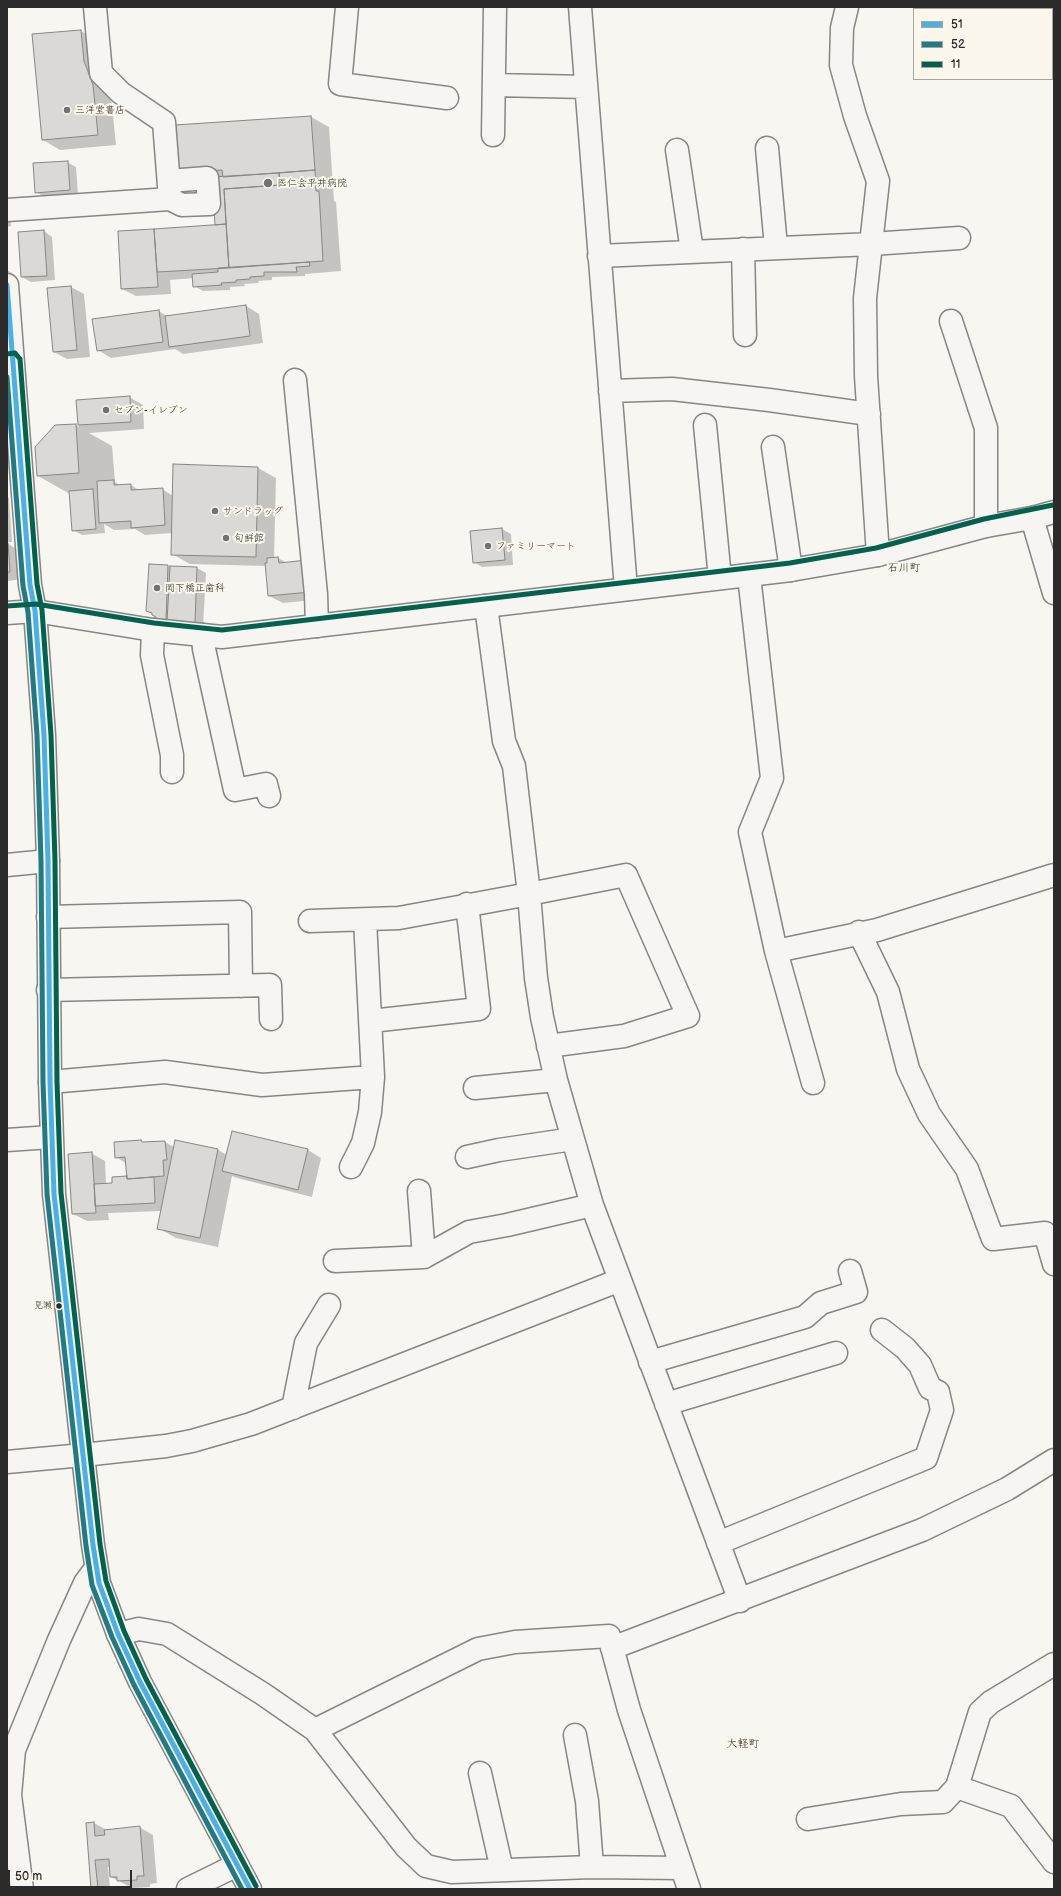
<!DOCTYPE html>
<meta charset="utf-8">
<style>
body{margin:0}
#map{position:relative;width:1061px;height:1896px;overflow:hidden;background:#f8f6f0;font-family:"Balsamiq Sans",sans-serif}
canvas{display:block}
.frame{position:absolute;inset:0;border:8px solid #2b2b2b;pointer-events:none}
.legend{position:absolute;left:913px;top:8px;width:140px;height:72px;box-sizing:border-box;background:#fbf7ec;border:1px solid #a8a59f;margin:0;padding:5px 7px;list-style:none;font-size:12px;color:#2b2b2b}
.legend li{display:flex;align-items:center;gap:8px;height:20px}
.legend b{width:20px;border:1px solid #a8a59f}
.scale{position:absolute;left:8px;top:1870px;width:124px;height:18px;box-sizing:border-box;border:2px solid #2b2b2b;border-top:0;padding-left:5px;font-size:12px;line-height:14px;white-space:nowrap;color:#2b2b2b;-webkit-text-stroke:3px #fbf7ec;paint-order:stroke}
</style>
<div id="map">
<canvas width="1061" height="1896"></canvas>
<div class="frame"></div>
<ul class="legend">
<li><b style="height:5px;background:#4cb0e4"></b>51</li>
<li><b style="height:5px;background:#237a84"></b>52</li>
<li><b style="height:5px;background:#02624e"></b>11</li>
</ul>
<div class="scale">50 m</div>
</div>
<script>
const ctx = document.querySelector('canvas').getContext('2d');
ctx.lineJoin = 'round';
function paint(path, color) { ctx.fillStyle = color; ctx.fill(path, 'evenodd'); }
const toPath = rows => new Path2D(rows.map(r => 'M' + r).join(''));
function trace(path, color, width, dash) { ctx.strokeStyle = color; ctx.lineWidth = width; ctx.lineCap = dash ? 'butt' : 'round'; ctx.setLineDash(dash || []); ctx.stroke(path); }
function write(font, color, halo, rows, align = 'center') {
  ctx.font = font + ' "Balsamiq Sans","Klee One",sans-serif'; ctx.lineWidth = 4; ctx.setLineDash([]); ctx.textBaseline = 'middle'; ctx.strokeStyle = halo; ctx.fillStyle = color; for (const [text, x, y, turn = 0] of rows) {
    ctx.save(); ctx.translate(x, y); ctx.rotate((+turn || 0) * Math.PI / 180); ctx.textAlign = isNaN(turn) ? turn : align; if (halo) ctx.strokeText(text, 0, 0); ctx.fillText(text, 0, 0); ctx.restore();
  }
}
paint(toPath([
 [81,31,98,41,111,96,116,145,60,150,43,140],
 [311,117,329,127,334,201,336,202,341,271,305,274,305,276,272,277,272,280,258,281,259,283,244,284,245,286,230,287,230,290,203,291,194,286,194,278,170,280,171,294,136,296,122,289,119,232,216,225,213,181,176,126],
 [67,162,76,167,78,195,44,197,36,192],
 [7,207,9,208,11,226,7,227],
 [44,231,52,237,55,280,31,282,22,277],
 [7,270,15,275,18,311,7,312],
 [71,287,84,294,90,357,67,359,54,352],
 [246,306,259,314,263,343,183,354,175,349,111,358,98,350,159,311,168,317],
 [129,397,143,405,144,429,89,433,112,446,115,482,121,486,131,485,140,491,162,489,173,496,174,465,258,468,276,478,274,558,278,558,287,563,323,599,283,603,269,596,267,566,190,564,172,554,172,533,145,535,135,529,114,530,104,524,105,533,82,535,73,530,70,494,38,476,76,425,79,427,77,401],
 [7,426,14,452,7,453],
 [7,497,9,498,12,542,7,542],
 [502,529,511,534,513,565,482,567,474,562,472,532],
 [7,543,21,552,23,579,7,581],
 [150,565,197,568,206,573,203,627,166,624,147,610],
 [176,1141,218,1150,227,1155,308,1150,321,1158,312,1197,237,1178,232,1176,218,1247,176,1238,158,1228,161,1211,108,1213,109,1220,87,1221,73,1214,91,1153,105,1161,106,1184,113,1184,128,1177,127,1164,116,1157,115,1143,165,1142,174,1147],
 [94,1823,107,1830,139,1827,153,1835,157,1883,150,1884,150,1887,132,1888,111,1877,110,1867,108,1867,110,1889,92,1889]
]), '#0003');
const building = toPath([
 [81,30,84,61,93,85,98,135,42,140,32,34,81,30],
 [311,116,315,170,223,177,222,170,179,173,175,125,311,116],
 [68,161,70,190,35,193,33,163,68,161],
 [315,170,316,191,319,191,323,261,229,268,224,189,280,185,279,173,315,170],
 [279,173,280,185,224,189,226,224,215,225,212,177,279,173],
 [226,224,229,268,157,272,154,229,226,224],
 [154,229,158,287,121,289,118,231,154,229],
 [44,230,47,276,21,277,18,232,44,230],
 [309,262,310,266,296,267,297,272,264,272,264,276,250,277,250,279,236,280,236,282,221,283,222,285,193,287,192,274,218,272,218,268,309,262],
 [71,286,77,350,53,352,47,288,71,286],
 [246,305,250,336,169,347,165,316,246,305],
 [159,310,163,342,97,351,92,319,159,310],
 [130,396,131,422,78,425,76,400,130,396],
 [76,424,79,473,37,476,35,447,55,425,76,424],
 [173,464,258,467,256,557,171,555,173,464],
 [114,480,114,485,131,484,131,490,163,488,165,525,131,528,131,521,99,523,97,481,114,480],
 [93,489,96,529,72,531,69,491,93,489],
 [502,528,505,560,473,563,470,531,502,528],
 [7,543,8,543,10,572,7,572,7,543],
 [278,557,279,563,307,560,310,592,268,596,265,563,267,563,267,558,278,557],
 [149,564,168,565,166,620,156,619,156,617,152,615,152,613,146,611,149,564],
 [170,566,197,567,195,623,167,622,170,566],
 [232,1131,308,1149,298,1190,222,1171,232,1131],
 [141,1140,142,1142,165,1141,167,1160,163,1160,164,1176,127,1179,125,1157,115,1158,114,1142,141,1140],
 [175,1140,218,1149,200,1238,157,1229,175,1140],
 [92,1152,96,1213,72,1214,68,1154,92,1152],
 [127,1176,127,1179,154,1177,155,1203,95,1206,94,1184,112,1183,112,1177,127,1176],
 [94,1822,95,1836,105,1835,104,1830,140,1826,144,1876,137,1876,137,1880,117,1881,117,1877,110,1877,109,1859,95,1860,98,1889,91,1889,86,1823,94,1822]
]);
paint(building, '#dbd9d6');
trace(building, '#878684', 1);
const minor = toPath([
 [347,7,340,84,447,98],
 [580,7,626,589],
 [847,7,842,28,841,65,855,116,878,181,865,298,866,376,878,555],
 [494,85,586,87],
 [493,135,495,7],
 [767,148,776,247],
 [677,150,692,251],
 [169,181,207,178,209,204,182,205,170,199],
 [7,210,170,199,164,122,121,93,101,73,95,7],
 [743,249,745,335],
 [599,256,872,244,959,238],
 [951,321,986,428,986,526],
 [295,380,316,594,317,626],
 [610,391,672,389,769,400,869,414],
 [705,425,720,578],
 [773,447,791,570],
 [1032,518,1054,512],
 [749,576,772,778,750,832,776,951,813,1083],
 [486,606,504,741,514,766,529,894,536,978,542,1017,556,1080,592,1205,740,1601],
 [153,630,152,655,172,755,172,772],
 [203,635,204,649,235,790,266,784,269,796],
 [7,865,48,861],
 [48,917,240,912,241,986],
 [310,921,399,918,529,894,626,875,688,1016,624,1036,548,1046],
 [859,932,888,992,908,1069,929,1114,967,1169,993,1239,1045,1233,1054,1264],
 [776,951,877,930,1054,875],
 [48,990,270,985,271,1019],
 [371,1021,479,1009,467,904],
 [50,1082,165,1072,262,1085,373,1077,365,920],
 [475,1088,556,1080],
 [7,1140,51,1137],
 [467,1157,499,1150,573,1139],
 [351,1167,363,1143,370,1112,373,1077],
 [419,1191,424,1257],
 [335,1261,424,1257,469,1232,507,1225,592,1205],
 [650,1362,805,1317,821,1303,856,1292,850,1271],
 [666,1404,836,1353],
 [293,1408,306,1343,329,1305],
 [83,1455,166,1446,192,1441,251,1424,620,1280],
 [718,1543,926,1458,942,1410,938,1392,930,1388,920,1365,905,1348,882,1330],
 [118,1634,139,1629,167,1634,263,1694,315,1730,406,1847,426,1866,452,1872,592,1867,681,1868],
 [612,1648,922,1530,1007,1489,1054,1460],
 [315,1730,478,1649,515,1642,609,1636,629,1710,689,1889],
 [575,1735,587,1801,592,1867],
 [480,1773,502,1870],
 [957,1787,1011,1806,1054,1862],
 [808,1819,901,1804,943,1802,957,1787,980,1712,991,1702,1054,1664],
 [22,1889,10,1795,14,1750,59,1640,85,1583,96,1568],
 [188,1889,237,1865]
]);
const major = toPath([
 [7,613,35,611,153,630,222,637,791,570,878,555,986,526,1032,518,1054,593],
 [7,1462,83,1455]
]);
const highway = toPath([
 [7,285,30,585,35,611,44,735,48,861,50,1082,54,1194,93,1545,99,1583,118,1634,140,1682,250,1889]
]);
trace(minor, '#878684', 25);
trace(major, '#878684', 25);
trace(highway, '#878684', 25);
trace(minor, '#f6f5f1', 22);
trace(major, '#f6f5f1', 22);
trace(highway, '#f6f5f1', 22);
trace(toPath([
 [7,285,30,585,35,611,44,735,48,861,50,1082,54,1194,93,1545,99,1583,118,1634,140,1682,250,1889]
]), '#4cb0e4', 5);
trace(toPath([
 [7,377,23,586,28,612,37,735,41,861,43,1082,47,1194,86,1546,92,1585,112,1637,134,1685,242,1889]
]), '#237a84', 5);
trace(toPath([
 [7,354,15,353,20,359,37,584,42,610,51,735,55,861,57,1082,61,1193,100,1544,106,1581,124,1631,146,1679,256,1886],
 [7,606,36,604,154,623,222,630,790,563,876,548,984,519,1053,505]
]), '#02624e', 5);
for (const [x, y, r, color] of [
 [67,110,4,"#737270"],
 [268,183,5,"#737270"],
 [106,410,4,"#737270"],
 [215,511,4,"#737270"],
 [226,538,4,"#737270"],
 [488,546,4,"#737270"],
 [157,588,4,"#737270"],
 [59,1306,3.5,"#2b2b2b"]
]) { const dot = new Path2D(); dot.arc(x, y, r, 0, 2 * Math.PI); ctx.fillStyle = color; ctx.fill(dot); trace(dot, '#fbf7ec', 1.5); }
write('9px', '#2b2b2b', '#fbf7ec', [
 ["見瀬",52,1306]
], 'right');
write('10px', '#2b2b2b', '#fbf7ec', [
 ["三洋堂書店",75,110],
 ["医仁会平井病院",277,183],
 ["セブン-イレブン",114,410],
 ["サンドラッグ",223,511],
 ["旬鮮館",234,538],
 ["ファミリーマート",496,546],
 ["岡下橋正歯科",165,588]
], 'left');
write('11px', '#2b2b2b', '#fbf7ec', [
 ["石川町",904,568],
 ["大軽町",743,1744]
]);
</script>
